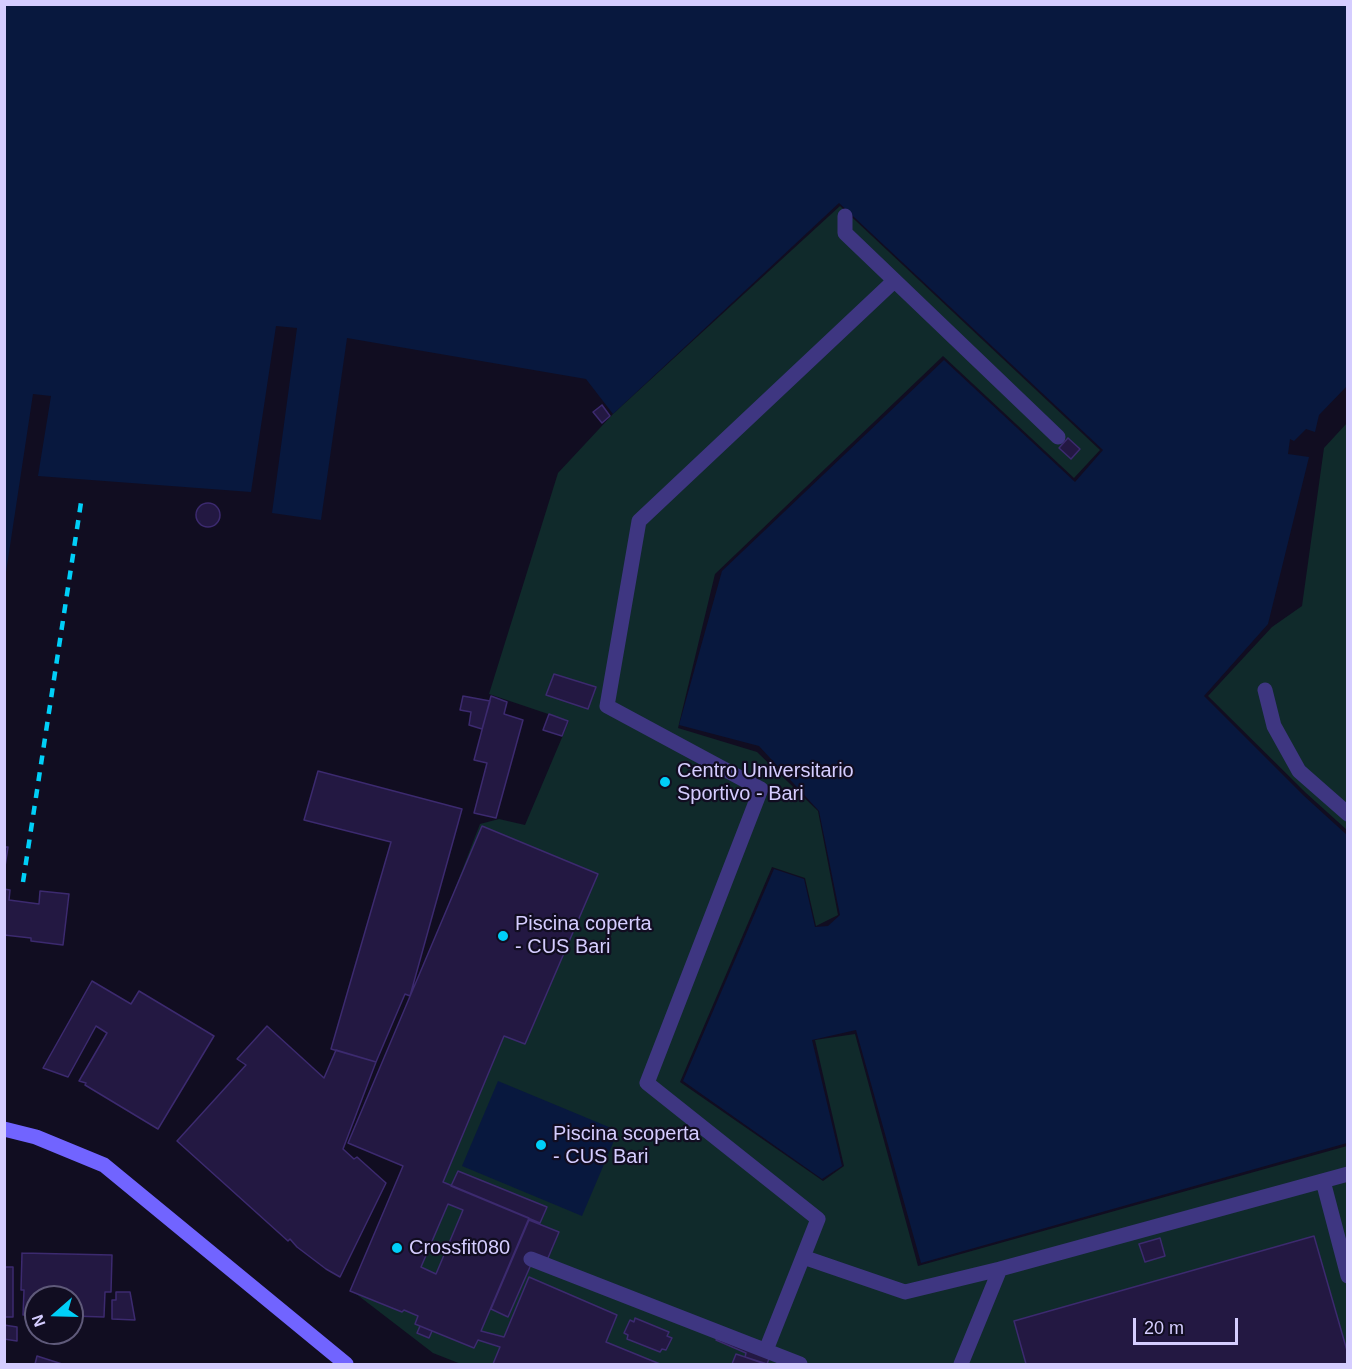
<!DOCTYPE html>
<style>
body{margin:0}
#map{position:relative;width:1352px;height:1369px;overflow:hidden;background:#110d21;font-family:Helvetica,sans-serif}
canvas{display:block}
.frame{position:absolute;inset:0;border:6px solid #d5cdff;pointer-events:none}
.north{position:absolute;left:24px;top:1285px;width:60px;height:60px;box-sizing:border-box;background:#110d21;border:2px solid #5f5a7a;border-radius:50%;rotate:250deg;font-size:16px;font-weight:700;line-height:24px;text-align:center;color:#d5cdff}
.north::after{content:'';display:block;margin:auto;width:21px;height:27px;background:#00cff8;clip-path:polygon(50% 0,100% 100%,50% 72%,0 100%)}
.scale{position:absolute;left:1133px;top:1318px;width:105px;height:27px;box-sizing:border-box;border:3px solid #d5cdff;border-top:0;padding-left:8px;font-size:18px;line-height:21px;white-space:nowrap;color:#d5cdff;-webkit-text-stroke:4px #110d21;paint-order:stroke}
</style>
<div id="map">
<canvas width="1352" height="1369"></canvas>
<div class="frame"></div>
<div class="north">N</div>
<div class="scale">20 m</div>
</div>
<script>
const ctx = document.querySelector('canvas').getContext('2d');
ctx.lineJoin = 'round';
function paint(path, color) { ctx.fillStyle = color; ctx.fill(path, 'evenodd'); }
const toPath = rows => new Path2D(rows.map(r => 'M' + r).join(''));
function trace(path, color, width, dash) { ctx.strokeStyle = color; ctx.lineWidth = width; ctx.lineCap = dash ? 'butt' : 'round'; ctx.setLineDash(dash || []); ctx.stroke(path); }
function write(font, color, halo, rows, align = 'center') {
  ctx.font = font + ' Helvetica,sans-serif'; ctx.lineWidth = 4.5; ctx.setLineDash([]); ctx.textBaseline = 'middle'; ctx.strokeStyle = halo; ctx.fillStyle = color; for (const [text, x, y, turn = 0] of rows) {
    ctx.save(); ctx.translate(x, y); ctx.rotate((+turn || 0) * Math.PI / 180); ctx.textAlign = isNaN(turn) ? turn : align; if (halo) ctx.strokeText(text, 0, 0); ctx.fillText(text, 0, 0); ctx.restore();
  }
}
paint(toPath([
 [840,206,1100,450,1074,478,943,356,715,574,678,728,757,752,818,811,838,915,816,926,805,878,772,867,680,1082,823,1181,844,1166,815,1040,855,1034,918,1266,1347,1146,1347,1364,461,1364,433,1353,351,1290,404,1165,412,1000,480,824,499,819,525,825,569,721,489,694,558,473,613,414],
 [1347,423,1347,830,1306,793,1208,696,1272,627,1302,606,1324,448]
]), '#102a2b');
paint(toPath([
 [5,5,1347,5,1347,386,1319,415,1315,432,1306,429,1294,441,1290,439,1288,454,1309,457,1268,624,1204,696,1303,795,1347,835,1347,1143,921,1263,856,1030,812,1040,842,1166,822,1179,683,1081,774,869,804,879,815,927,828,926,840,915,819,811,759,746,679,725,722,571,944,360,1075,482,1103,450,839,203,613,414,586,379,347,338,321,520,272,513,297,328,276,326,251,492,38,476,51,396,33,394,5,579],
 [498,1081,616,1130,614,1135,616,1136,582,1216,462,1166]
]), '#08183e');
const building = toPath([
 [602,405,610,416,602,423,593,412,602,405],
 [1068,438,1080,449,1071,459,1059,448,1068,438],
 '196 515a12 12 0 1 1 24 0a12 12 0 1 1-24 0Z',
 [554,674,596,687,588,709,546,695,554,674],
 [463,696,490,701,482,729,469,725,471,712,460,710,463,696],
 [491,696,507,702,504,714,523,720,496,818,474,813,487,763,474,760,491,696],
 [549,714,568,721,562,736,543,730,549,714],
 [318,771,462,809,410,996,405,994,376,1062,331,1049,391,842,304,820,318,771],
 [482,826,598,874,525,1044,504,1036,443,1182,529,1218,481,1331,504,1337,529,1277,617,1315,606,1342,660,1364,493,1364,500,1347,478,1340,474,1348,415,1324,418,1316,404,1310,402,1312,350,1291,403,1166,348,1143,482,826],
 [448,1204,463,1210,436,1274,421,1267,448,1204],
 [4,847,8,847,4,873,4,847],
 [4,889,10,890,9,900,39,904,40,891,69,894,63,945,31,941,31,938,4,935,4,889],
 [92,981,131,1004,139,991,214,1036,158,1129,85,1085,86,1083,79,1081,107,1033,96,1026,68,1077,43,1068,92,981],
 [267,1026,324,1078,336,1050,376,1062,343,1149,354,1159,357,1157,386,1183,340,1277,326,1269,297,1247,290,1239,288,1241,177,1141,246,1065,237,1059,267,1026],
 [458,1171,547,1207,540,1223,451,1186,458,1171],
 [529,1220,559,1232,545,1265,533,1260,508,1317,491,1309,529,1220],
 [1314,1236,1348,1354,1348,1364,1026,1364,1014,1321,1314,1236],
 [1160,1238,1165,1256,1145,1262,1139,1244,1160,1238],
 [22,1253,112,1255,111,1292,105,1292,104,1317,72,1316,72,1297,36,1297,36,1315,23,1315,24,1290,21,1290,22,1253],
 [4,1267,13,1267,13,1317,4,1317,4,1267],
 [116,1292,130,1292,135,1320,112,1319,112,1300,116,1300,116,1292],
 [635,1318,669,1332,667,1336,672,1338,666,1350,662,1349,660,1352,627,1339,628,1335,624,1333,630,1320,634,1322,635,1318],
 [4,1325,17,1327,17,1341,4,1339,4,1325],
 [420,1326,432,1331,429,1338,417,1333,420,1326],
 [721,1329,774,1346,767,1364,745,1357,746,1353,716,1340,721,1329],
 [736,1354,745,1357,765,1364,732,1364,736,1354],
 [37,1356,62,1364,35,1364,37,1356]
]);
paint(building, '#231842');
trace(building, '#3c2a6f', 1.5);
trace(toPath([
 [845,216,845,233,1058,437],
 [894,281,639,521,607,706,761,789,647,1083,818,1219,803,1257,905,1292,1000,1269,1348,1174],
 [1265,690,1274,726,1299,771,1348,814],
 [1323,1181,1348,1276],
 [531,1259,800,1364],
 [766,1350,803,1257],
 [961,1364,1000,1269]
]), '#3e3681', 15);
trace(toPath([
 [4,1129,36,1137,104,1165,346,1364]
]), '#7164ff', 15);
trace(toPath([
 [23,882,82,496]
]), '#00cff8', 4.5, [9, 8]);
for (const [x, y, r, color] of [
 [665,782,6,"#00cff8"],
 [503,936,6,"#00cff8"],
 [541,1145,6,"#00cff8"],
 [397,1248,6,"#00cff8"]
]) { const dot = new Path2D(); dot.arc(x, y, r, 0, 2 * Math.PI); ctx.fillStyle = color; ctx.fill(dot); trace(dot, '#110d21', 2); }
write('20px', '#d5cdff', '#110d21', [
 ["Centro Universitario",677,771],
 ["Sportivo - Bari",677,794],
 ["Piscina coperta",515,924],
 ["- CUS Bari",515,947],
 ["Piscina scoperta",553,1134],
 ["- CUS Bari",553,1157],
 ["Crossfit080",409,1248]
], 'left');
</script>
